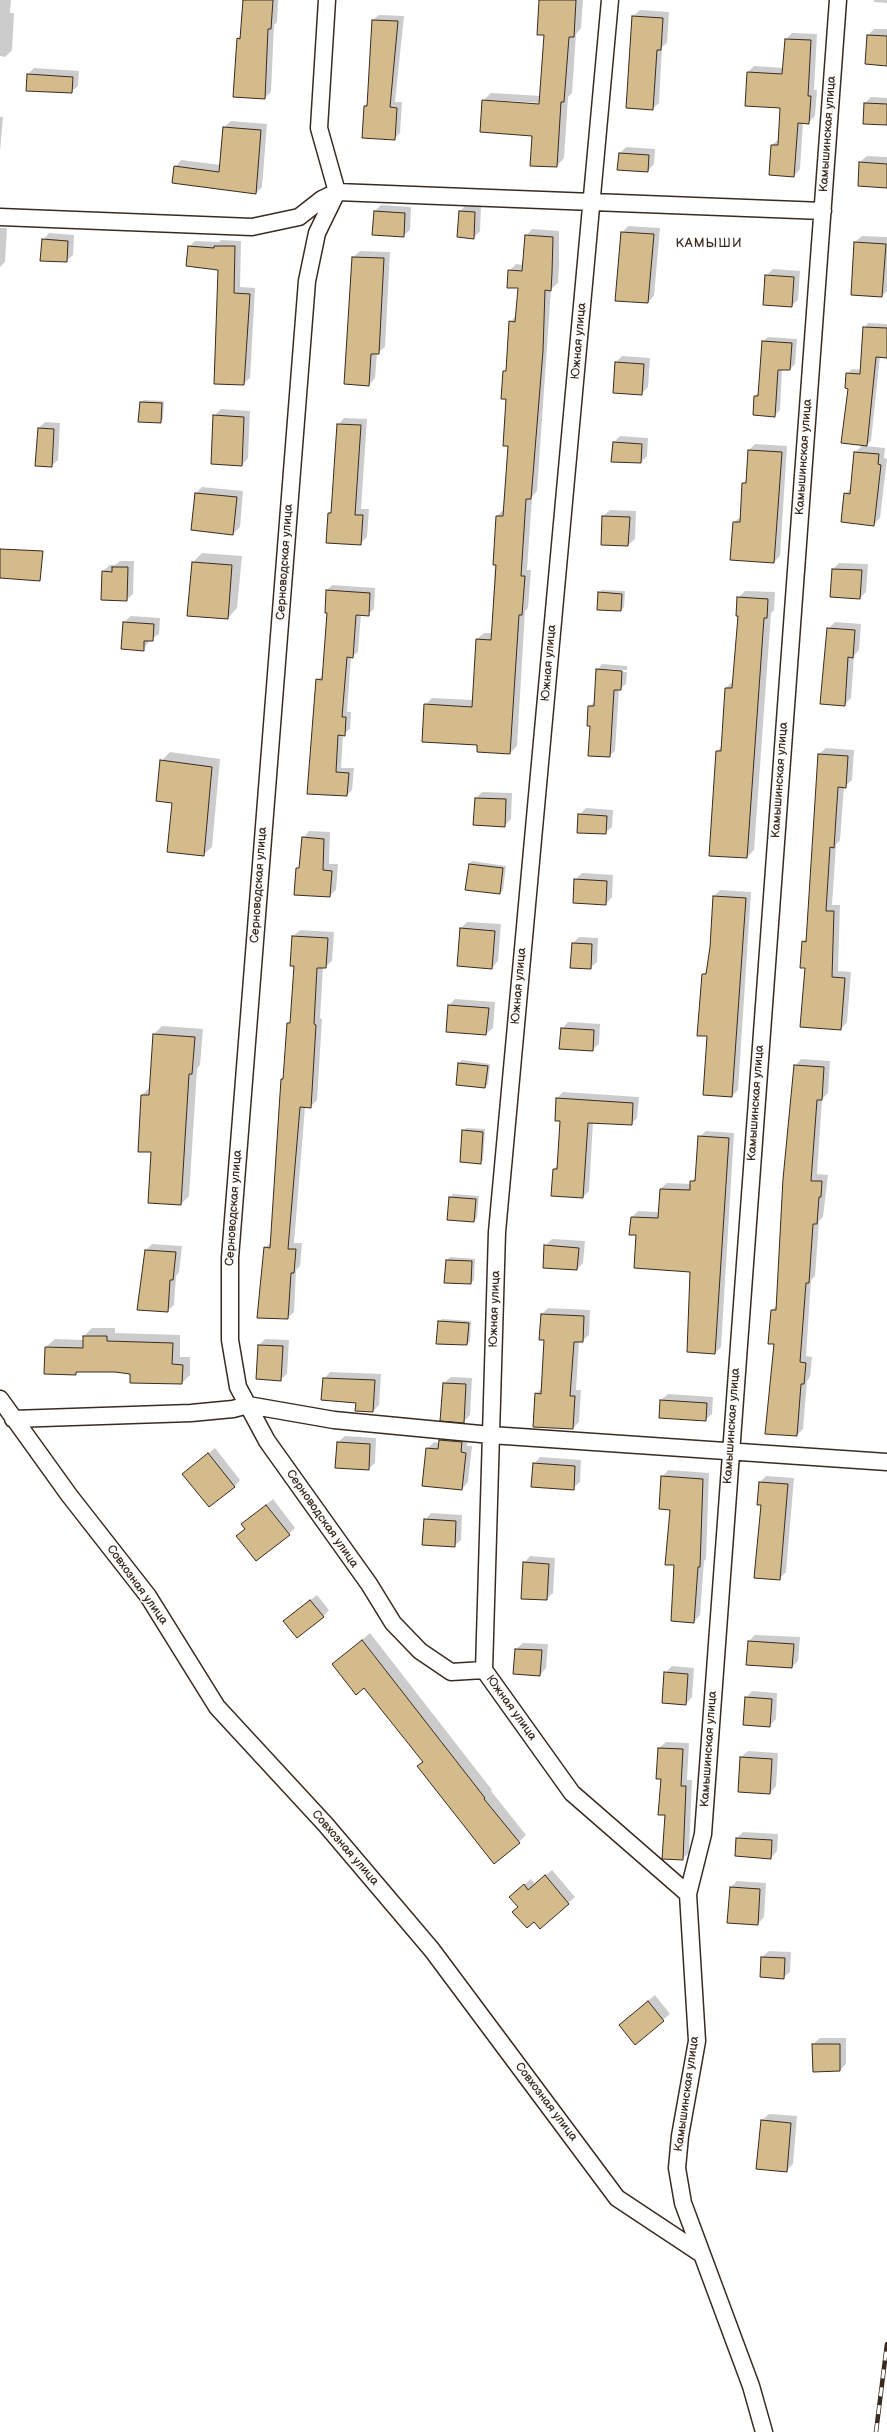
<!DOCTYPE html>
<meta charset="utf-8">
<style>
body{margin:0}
canvas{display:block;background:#fff}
</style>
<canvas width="887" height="2432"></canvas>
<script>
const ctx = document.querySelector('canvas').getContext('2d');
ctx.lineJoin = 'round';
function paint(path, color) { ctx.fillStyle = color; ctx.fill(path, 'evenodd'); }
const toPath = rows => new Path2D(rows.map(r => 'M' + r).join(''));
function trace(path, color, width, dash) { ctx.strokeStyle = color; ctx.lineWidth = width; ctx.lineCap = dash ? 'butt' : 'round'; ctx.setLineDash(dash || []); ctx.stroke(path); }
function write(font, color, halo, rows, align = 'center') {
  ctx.font = font + ' "Balsamiq Sans",sans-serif'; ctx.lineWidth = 3; ctx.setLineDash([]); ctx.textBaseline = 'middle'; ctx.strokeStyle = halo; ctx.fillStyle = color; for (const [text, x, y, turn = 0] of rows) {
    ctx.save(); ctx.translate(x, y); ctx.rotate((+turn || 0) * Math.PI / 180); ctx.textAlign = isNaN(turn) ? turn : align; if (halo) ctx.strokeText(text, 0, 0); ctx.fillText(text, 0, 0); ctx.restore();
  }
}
paint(toPath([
 [0,0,11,0,10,13,14,13,12,50,5,57,0,56],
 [244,0,278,0,277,22,274,25,271,92,265,98,238,39,241,35],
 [540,0,583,0,581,28,576,34,572,93,568,97,564,158,557,166,533,135,483,101,491,93,541,96,545,34],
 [489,100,544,103,544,105,489,102],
 [874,0,887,0,887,3,874,2],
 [640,10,669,12,667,43,662,47,659,103,652,109,633,16],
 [379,15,404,16,395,102,402,102,400,133,394,139,365,106,368,103,373,20],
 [874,29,887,29,887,65,868,35],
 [792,33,817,34,814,90,817,90,815,116,809,122,803,122,800,169,794,176,772,145,779,139,781,107,748,72,754,66,784,68,786,39],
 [34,68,79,71,78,86,71,92,28,74],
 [871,97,887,98,887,124,865,103],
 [0,117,3,117,0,152],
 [231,121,267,124,262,187,256,193,175,167,181,160,221,165,224,127],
 [626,147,655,149,654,164,648,171,620,153],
 [867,156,887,157,887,187,860,162],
 [381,205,411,207,410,230,403,236,375,211],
 [466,205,481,206,480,231,473,238,460,211],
 [628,226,660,228,654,296,648,302,622,233],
 [0,228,7,228,5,262,0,267],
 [532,229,559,231,559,266,558,283,551,289,537,491,532,497,527,570,531,570,528,608,525,611,517,746,510,753,478,744,425,705,432,698,473,700,477,639,484,633,492,633,497,516,504,509,509,445,504,372,507,369,510,322,517,315,519,287,509,271,516,264,524,265,526,236],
 [49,233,74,235,73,255,66,261,43,240],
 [862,236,887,237,887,291,882,296,855,242],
 [221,240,241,241,240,287,255,288,250,378,243,384,219,269,189,247,195,241,219,242],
 [360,251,390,252,385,347,377,353,375,378,369,385,346,383,353,257],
 [773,269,800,271,798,300,791,306,766,276],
 [868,323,887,324,887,357,880,356,871,441,866,446,885,448,884,458,887,459,880,518,873,525,845,494,852,487,855,452,863,445,847,374,852,369,862,370,864,328],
 [768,337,797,339,795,364,790,369,782,369,780,410,774,416,754,414,755,396,759,392,762,342],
 [622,356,650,358,648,387,641,394,616,362],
 [144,400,164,401,163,419,160,422,141,402],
 [221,409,250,411,248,458,242,465,214,416],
 [344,418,367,419,361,509,369,509,367,537,360,544,329,513,332,510,338,425],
 [45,422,60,423,58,460,51,466,39,428],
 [620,436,648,438,647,456,641,462,614,442],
 [755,444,787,446,780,556,774,562,731,559,734,522,742,516,743,484,747,480,749,450],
 [202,487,243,491,240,527,233,534,196,493],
 [610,510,636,511,635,539,628,545,602,544,603,516],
 [202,553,242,556,237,608,228,618,192,563],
 [120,561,134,561,133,594,126,600,103,571,110,565,115,565],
 [839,563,868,564,866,592,860,598,831,597,833,569],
 [332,585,375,588,374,609,368,614,361,614,358,652,351,657,347,712,351,712,350,729,343,734,341,768,354,768,352,790,347,795,308,793,317,680,323,675,328,612,327,590],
 [602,590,625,591,624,607,621,610,599,593],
 [745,591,775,592,774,610,771,613,754,850,747,857,717,751,723,745,726,688,733,681,739,615,738,598],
 [131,616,160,618,159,634,150,640,143,650,124,622],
 [835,622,861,624,859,650,854,656,851,698,844,705,828,629],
 [602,664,627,666,627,670,600,669,600,671,627,672,626,684,619,689,615,751,609,756,591,725,589,707,595,701,597,670],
 [826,748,854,750,852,780,844,787,840,840,836,845,832,905,840,905,838,971,851,972,847,1022,841,1029,803,942,807,937,819,754],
 [170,752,220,759,212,847,203,855,173,802,161,761],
 [482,792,512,793,511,819,504,826,474,824,476,798],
 [586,808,613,810,612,827,605,833,579,815],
 [309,831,330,832,329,864,338,864,336,890,329,896,297,869,301,865,303,838],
 [472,861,506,866,503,890,500,893,469,864],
 [582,873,613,875,612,897,606,904,575,880],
 [720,890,751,892,738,1090,732,1096,708,1036,703,975,708,970,714,896],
 [467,922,501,924,498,961,492,968,461,928],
 [300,930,334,932,332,961,325,967,323,967,320,1018,322,1019,317,1100,310,1107,305,1107,294,1243,302,1243,300,1266,296,1270,294,1312,287,1318,265,1248,272,1241,282,1079,284,1076,288,1023,291,1021,295,966,293,936],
 [579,937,598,938,597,962,590,968,573,943],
 [455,999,495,1002,493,1028,486,1034,449,1005],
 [568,1022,600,1024,599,1044,592,1050,562,1029],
 [162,1026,203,1029,200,1065,197,1069,189,1196,181,1204,152,1151,142,1095,150,1087,154,1034],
 [801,1059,830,1061,828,1093,822,1099,817,1174,828,1175,823,1217,819,1221,815,1276,811,1280,806,1356,812,1357,810,1377,807,1381,803,1429,797,1435,775,1343,772,1310,777,1305,795,1066],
 [462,1060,490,1064,488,1084,485,1087,459,1063],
 [563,1092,639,1097,637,1118,631,1124,593,1122,589,1191,583,1197,552,1195,554,1169,558,1165,561,1120,557,1098],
 [466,1128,485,1129,483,1160,480,1163,463,1131],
 [706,1131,734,1133,721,1347,715,1353,691,1271,637,1234,632,1217,638,1211,659,1212,660,1189,667,1183,691,1184,696,1176,699,1137],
 [453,1194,479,1196,477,1218,474,1221,450,1197],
 [552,1239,585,1241,583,1263,577,1269,545,1246],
 [152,1244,182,1246,179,1272,176,1276,174,1305,167,1311,146,1250],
 [450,1257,475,1259,474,1280,471,1283,446,1282,447,1260],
 [548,1308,590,1310,589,1335,582,1341,579,1341,576,1390,581,1390,579,1422,573,1428,536,1394,542,1388,545,1339,540,1339,542,1314],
 [442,1319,471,1321,470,1341,467,1344,439,1322],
 [92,1328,115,1328,115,1333,180,1335,180,1357,190,1357,190,1375,182,1383,115,1371,78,1371,75,1374,46,1347,55,1339,84,1340,84,1336],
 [265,1339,289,1340,287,1374,280,1380,259,1345],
 [330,1372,381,1374,379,1405,373,1411,357,1402,324,1379],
 [451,1377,472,1378,470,1415,463,1422,444,1383],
 [668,1394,713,1397,712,1414,705,1420,661,1400],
 [446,1434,468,1436,467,1446,472,1446,468,1482,462,1489,427,1449,434,1442,439,1443],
 [345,1436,376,1438,375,1463,368,1469,336,1467,338,1442],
 [215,1448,240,1480,234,1487,183,1474],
 [540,1457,581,1460,580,1482,573,1488,534,1464],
 [668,1470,709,1473,706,1559,704,1561,700,1615,694,1622,675,1564,671,1509,662,1477],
 [766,1476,794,1478,786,1572,779,1579,762,1504,760,1482],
 [273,1499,295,1528,289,1534,238,1536,246,1528,243,1524],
 [431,1513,462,1515,461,1540,454,1546,425,1520],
 [530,1556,555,1558,553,1593,546,1599,524,1563],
 [317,1595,329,1610,323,1617,284,1621],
 [370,1633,492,1790,491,1791,526,1835,519,1842,418,1766,423,1761,364,1687,333,1664],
 [755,1635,800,1637,798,1661,792,1667,749,1641],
 [523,1643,548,1644,546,1668,540,1675,516,1649],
 [672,1666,694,1668,692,1697,686,1704,665,1673],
 [752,1691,777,1693,776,1719,769,1726,746,1698],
 [666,1742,689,1743,687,1780,692,1780,689,1853,682,1859,666,1814,659,1748],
 [748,1751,778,1753,776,1786,770,1793,741,1757],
 [743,1832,778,1834,777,1851,771,1858,737,1838],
 [552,1870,575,1897,540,1927,519,1907,517,1891,531,1879,535,1884],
 [737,1881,766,1883,764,1917,758,1924,731,1887],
 [769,1951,791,1952,790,1972,783,1978,762,1957],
 [655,1995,670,2014,635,2043,620,2025],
 [820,2038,846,2038,846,2064,840,2070,813,2044],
 [769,2114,797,2116,793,2164,786,2171,762,2120]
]), '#0003');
const building = toPath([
 [243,0,273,0,271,29,268,29,265,99,233,97,237,38,240,39,243,0],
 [539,0,576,0,574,37,569,37,564,102,561,102,557,167,530,166,532,136,480,132,482,100,539,104,544,35,537,35,539,0],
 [632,16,663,18,661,50,657,50,653,110,626,108,632,16],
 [372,20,398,21,390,107,397,108,395,140,362,138,364,106,367,106,372,20],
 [867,35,887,36,887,66,865,64,867,35],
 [785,39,811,40,808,96,811,96,809,124,798,123,794,177,769,175,771,145,778,145,780,108,745,106,747,72,782,74,785,39],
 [27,74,73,77,72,93,26,91,27,74],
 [864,103,887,104,887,125,863,124,864,103],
 [223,127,261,130,256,194,172,183,174,166,219,172,223,127],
 [619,153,649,155,648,172,617,170,619,153],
 [859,162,887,164,887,188,858,186,859,162],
 [374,211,405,213,404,237,372,235,374,211],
 [459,211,475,212,474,239,457,237,459,211],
 [621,232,654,234,648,303,615,301,621,232],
 [525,235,553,237,552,273,551,291,545,290,543,351,531,499,526,499,521,576,525,576,522,615,519,615,510,754,477,752,477,745,422,742,424,704,472,707,476,639,491,640,496,565,493,565,496,516,503,516,508,446,503,446,506,399,501,399,503,371,506,371,509,321,515,322,518,288,507,288,508,270,522,271,525,235],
 [42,239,68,241,67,262,40,261,42,239],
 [854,242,886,244,882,297,851,295,854,242],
 [188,246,214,248,214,246,235,246,234,293,250,294,244,385,214,384,218,270,186,266,188,246],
 [352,257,384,258,379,354,371,354,369,386,344,384,352,257],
 [765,275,794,277,792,307,763,305,765,275],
 [863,327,887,328,887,358,876,357,867,446,841,443,848,389,845,388,846,373,860,374,863,327],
 [762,341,792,343,790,370,778,370,775,417,753,415,754,396,758,396,762,341],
 [615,362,644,364,642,395,613,393,615,362],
 [140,402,162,403,161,423,138,422,140,402],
 [213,415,244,417,242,466,211,464,213,415],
 [337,424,361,425,355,515,363,515,361,545,326,543,328,513,331,513,337,424],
 [38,428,54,429,52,467,35,466,38,428],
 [613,442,642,444,641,463,611,462,613,442],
 [748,450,782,452,774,563,730,560,733,522,740,522,742,483,746,483,748,450],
 [854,452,879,454,878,464,881,465,874,526,841,522,844,493,850,494,854,452],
 [195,493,237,497,233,535,191,530,195,493],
 [602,516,630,517,628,546,601,545,602,516],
 [0,549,43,551,40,581,0,578,0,549],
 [192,562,232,565,228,619,187,616,192,562],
 [112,567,128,567,127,601,101,600,102,571,112,572,112,567],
 [832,569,862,570,860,599,830,597,832,569],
 [326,590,370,593,369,616,356,615,353,658,347,657,342,717,346,717,345,736,338,735,336,772,349,773,347,796,307,794,316,679,322,680,327,613,325,613,326,590],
 [598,592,622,594,621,611,597,610,598,592],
 [737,597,768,599,767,618,764,618,747,858,709,856,716,751,721,751,725,688,732,688,738,616,736,616,737,597],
 [123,622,154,624,153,641,144,641,144,651,121,649,123,622],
 [827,628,855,630,853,658,848,657,845,706,820,704,827,628],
 [596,669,622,671,621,690,614,690,610,757,588,756,590,726,587,726,588,706,594,706,596,669],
 [818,754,848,756,846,788,838,787,834,848,830,847,826,911,834,911,832,977,845,978,841,1030,800,1027,805,968,800,968,802,941,806,942,818,754],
 [160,760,212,767,204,856,167,852,172,803,156,801,160,760],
 [475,798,506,799,505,827,473,825,475,798],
 [578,814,607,816,606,834,577,833,578,814],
 [302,837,324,839,323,870,332,871,330,897,294,895,296,868,299,868,302,837],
 [469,864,503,868,500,894,465,890,469,864],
 [574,879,607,881,606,905,573,903,574,879],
 [713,896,746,898,732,1097,703,1095,707,1036,697,1036,702,974,706,974,710,947,713,896],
 [460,928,495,931,492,969,457,966,460,928],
 [292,936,328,938,326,968,317,968,314,1024,316,1025,311,1108,300,1107,288,1249,296,1249,294,1273,291,1273,288,1319,257,1318,264,1247,270,1248,281,1079,283,1079,287,1023,290,1023,294,966,290,966,292,936],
 [572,943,592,944,591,969,570,968,572,943],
 [448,1005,489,1008,486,1035,446,1032,448,1005],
 [561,1028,594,1030,593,1051,559,1049,561,1028],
 [153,1034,195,1037,192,1074,189,1074,181,1205,148,1203,151,1152,138,1152,141,1095,149,1095,153,1034],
 [458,1063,488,1066,485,1088,456,1085,458,1063],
 [794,1065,824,1067,822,1100,817,1100,811,1181,822,1181,821,1197,819,1197,817,1224,813,1224,809,1283,806,1283,800,1362,806,1363,804,1384,801,1384,797,1436,765,1434,774,1344,768,1344,771,1310,776,1310,783,1179,794,1065],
 [556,1098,633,1103,632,1125,588,1123,583,1198,551,1196,553,1169,557,1169,560,1121,555,1121,556,1098],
 [462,1130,483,1132,481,1164,460,1162,462,1130],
 [698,1136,729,1138,715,1354,687,1352,690,1272,634,1268,636,1235,629,1235,631,1217,658,1218,660,1189,690,1190,690,1181,695,1181,698,1136],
 [449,1197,476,1199,474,1222,447,1220,449,1197],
 [544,1245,579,1248,577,1270,543,1268,544,1245],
 [145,1250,176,1252,173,1280,170,1280,168,1312,137,1310,145,1250],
 [446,1260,472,1261,471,1284,444,1283,446,1260],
 [541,1314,584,1316,583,1342,574,1342,570,1396,575,1396,573,1429,533,1427,535,1393,541,1394,544,1340,539,1340,541,1314],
 [438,1321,469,1323,467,1345,436,1344,438,1321],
 [83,1336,107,1336,107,1341,173,1343,172,1364,183,1365,182,1384,130,1383,130,1374,115,1372,76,1372,76,1375,44,1374,45,1347,83,1348,83,1336],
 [258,1345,283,1346,281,1381,256,1379,258,1345],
 [323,1378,375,1380,373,1412,355,1411,356,1403,321,1400,323,1378],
 [443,1383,466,1384,464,1423,440,1421,443,1383],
 [660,1400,707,1403,706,1421,659,1418,660,1400],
 [439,1440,462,1442,461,1452,466,1453,462,1490,422,1486,426,1448,438,1449,439,1440],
 [337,1442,370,1444,369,1470,335,1468,337,1442],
 [208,1453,235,1487,209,1507,182,1474,208,1453],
 [533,1463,575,1466,574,1490,531,1487,533,1463],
 [661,1476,703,1479,700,1567,698,1567,694,1623,671,1621,674,1565,665,1565,670,1510,659,1509,661,1476],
 [759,1482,788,1484,780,1580,754,1578,761,1505,757,1505,759,1482],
 [266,1505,290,1535,256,1561,236,1536,245,1529,241,1524,266,1505],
 [424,1519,456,1521,455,1547,422,1545,424,1519],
 [523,1562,549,1564,547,1600,521,1599,523,1562],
 [310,1600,324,1617,297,1638,283,1621,310,1600],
 [362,1640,485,1798,484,1799,520,1843,494,1864,417,1766,423,1762,364,1688,356,1695,332,1664,362,1640],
 [748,1641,794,1644,792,1668,746,1665,748,1641],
 [515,1649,542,1650,540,1676,513,1674,515,1649],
 [664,1672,688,1674,686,1705,662,1703,664,1672],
 [745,1697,772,1699,770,1727,743,1725,745,1697],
 [658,1748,683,1749,681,1786,686,1786,683,1860,662,1859,665,1815,658,1815,661,1779,656,1779,658,1748],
 [740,1757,772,1759,770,1794,738,1792,740,1757],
 [736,1838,772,1840,771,1859,735,1856,736,1838],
 [545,1875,569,1904,540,1929,534,1922,527,1928,512,1912,518,1907,509,1897,524,1884,528,1890,545,1875],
 [730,1887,760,1889,758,1925,727,1923,730,1887],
 [761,1957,785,1958,784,1979,760,1977,761,1957],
 [648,2001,664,2021,635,2045,619,2025,648,2001],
 [812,2044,840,2044,840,2071,813,2072,812,2044],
 [761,2120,791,2123,787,2172,756,2169,761,2120]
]);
paint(building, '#d4bb8b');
trace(building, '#3b2a1e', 1);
const street = toPath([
 [327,0,319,128,337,192,317,233,307,281,230,1258,230,1340,238,1387,267,1441,369,1584,393,1623,420,1651,451,1672,484,1670],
 [610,0,497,1232,484,1670,572,1793,688,1894],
 [0,217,252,227,299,217,322,199,337,192,823,211],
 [0,1399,69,1495,148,1596,217,1707,326,1825,432,1950,617,2198,700,2253],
 [13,1419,191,1413,233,1409,248,1405,334,1420,491,1435,887,1462],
 [764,2432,751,2386,683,2203,677,2168,680,2136,697,2041,688,1894,703,1834,838,0]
]);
trace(street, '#3b2a1e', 19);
trace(street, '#fff', 16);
const rail = toPath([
 [876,2432,887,2344]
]);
trace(rail, '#3b2a1e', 4.5);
trace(rail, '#fff', 3, [9]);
write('12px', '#3b2a1e', '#fff', [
 ["Камышинская улица",828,134,-86],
 ["Южная улица",579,341,-85],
 ["Камышинская улица",804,457,-86],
 ["Серноводская улица",285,562,-86],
 ["Южная улица",549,663,-85],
 ["Камышинская улица",780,780,-86],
 ["Серноводская улица",259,885,-86],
 ["Южная улица",519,986,-85],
 ["Камышинская улица",756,1103,-86],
 ["Серноводская улица",234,1208,-86],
 ["Южная улица",495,1309,-88],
 ["Камышинская улица",732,1426,-86],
 ["Серноводская улица",322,1519,55],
 ["Совхозная улица",137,1585,54],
 ["Южная улица",511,1708,54],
 ["Камышинская улица",709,1749,-86],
 ["Совхозная улица",345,1848,49],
 ["Камышинская улица",687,2094,-82],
 ["Совхозная улица",546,2102,53]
]);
ctx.letterSpacing = '1px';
write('13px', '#3b2a1e', '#fff', [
 ["КАМЫШИ",709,244]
]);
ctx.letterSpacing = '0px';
</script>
